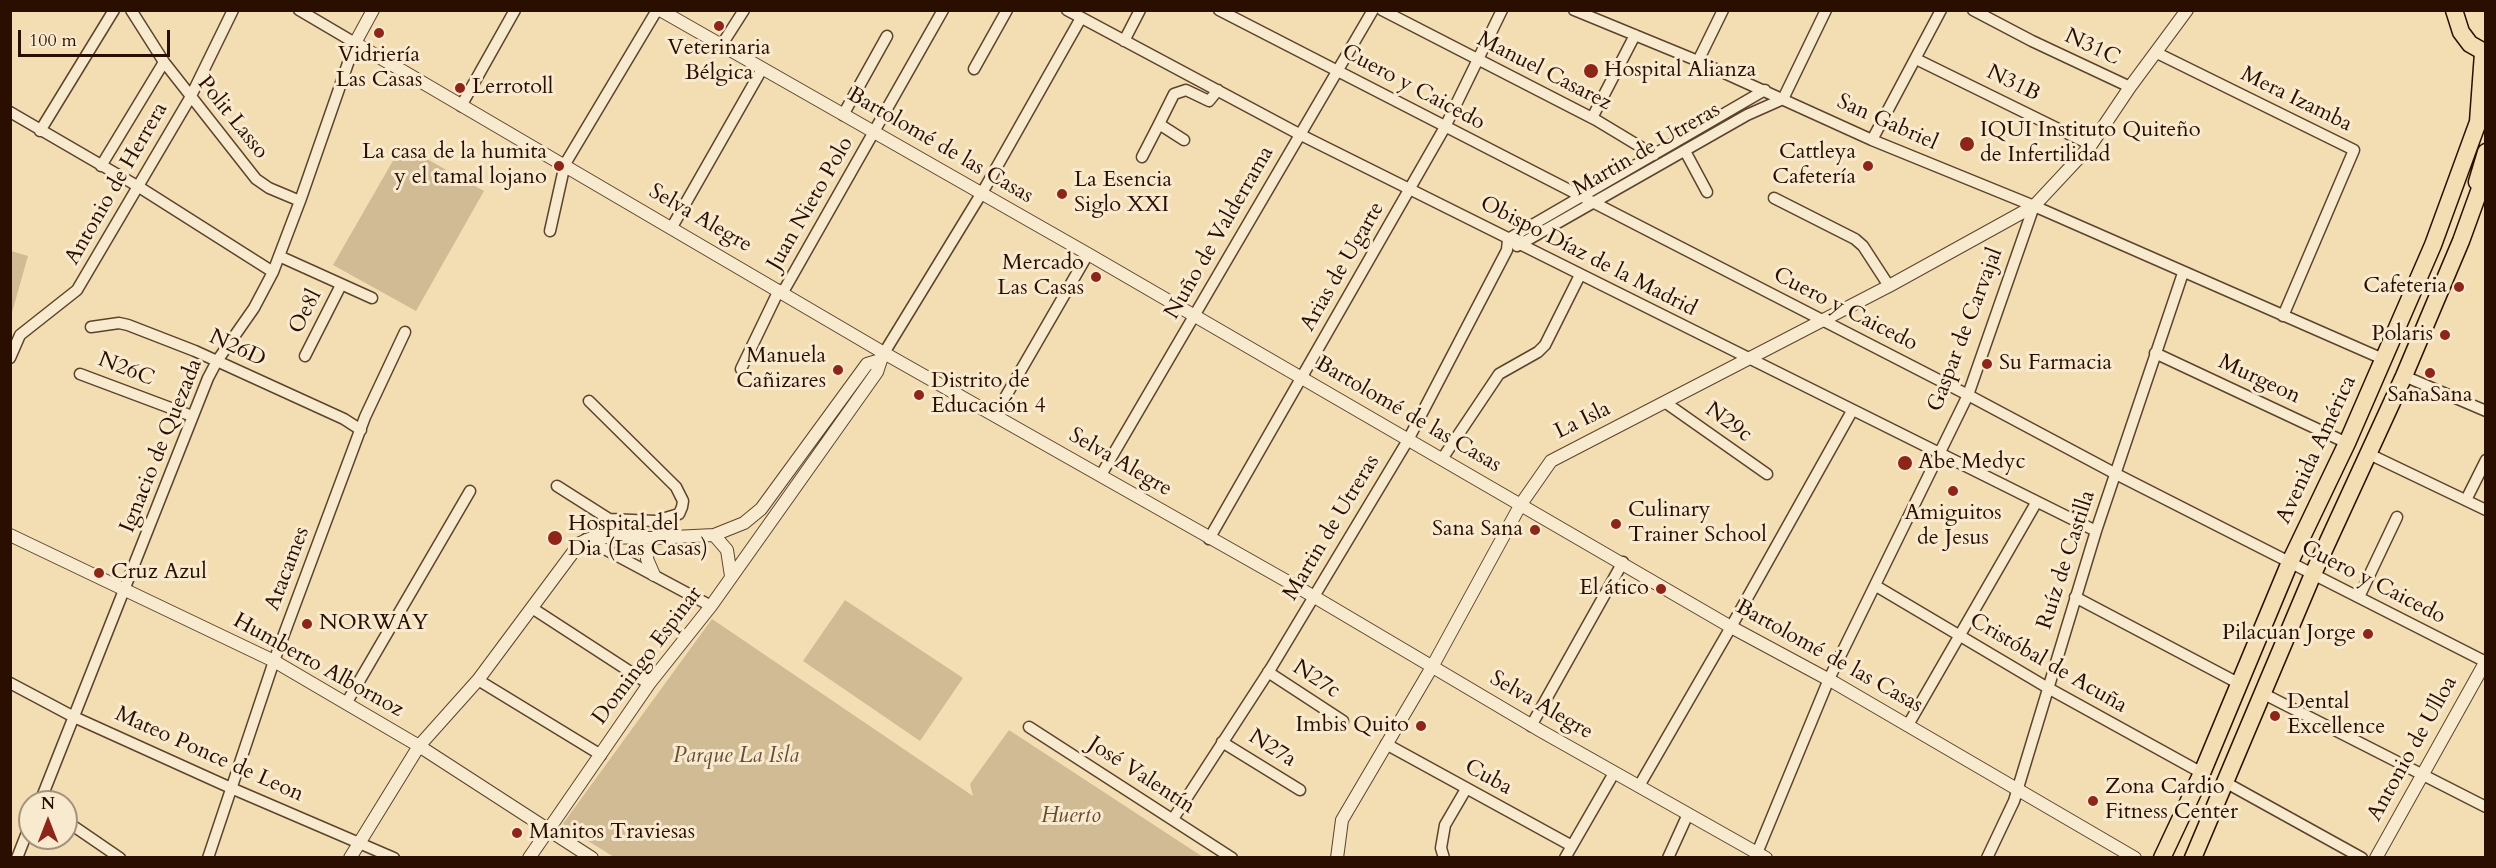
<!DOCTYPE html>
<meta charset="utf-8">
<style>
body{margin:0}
#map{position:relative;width:2496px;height:868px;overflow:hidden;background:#f3deb3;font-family:Cardo,serif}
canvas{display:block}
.frame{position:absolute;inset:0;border:12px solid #2a0f00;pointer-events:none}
.north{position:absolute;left:18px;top:790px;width:60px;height:60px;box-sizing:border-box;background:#f7eace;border:2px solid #a5927c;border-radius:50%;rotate:0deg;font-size:16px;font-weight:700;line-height:24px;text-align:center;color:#2a0f00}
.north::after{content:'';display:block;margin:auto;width:21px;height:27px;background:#8f2418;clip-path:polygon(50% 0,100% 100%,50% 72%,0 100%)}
.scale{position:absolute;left:18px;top:30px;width:152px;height:27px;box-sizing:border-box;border:3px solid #2a0f00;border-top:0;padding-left:8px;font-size:18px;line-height:21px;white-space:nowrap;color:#2a0f00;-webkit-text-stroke:4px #f7eace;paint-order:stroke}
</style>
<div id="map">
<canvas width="2496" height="868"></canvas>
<div class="frame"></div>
<div class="north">N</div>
<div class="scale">100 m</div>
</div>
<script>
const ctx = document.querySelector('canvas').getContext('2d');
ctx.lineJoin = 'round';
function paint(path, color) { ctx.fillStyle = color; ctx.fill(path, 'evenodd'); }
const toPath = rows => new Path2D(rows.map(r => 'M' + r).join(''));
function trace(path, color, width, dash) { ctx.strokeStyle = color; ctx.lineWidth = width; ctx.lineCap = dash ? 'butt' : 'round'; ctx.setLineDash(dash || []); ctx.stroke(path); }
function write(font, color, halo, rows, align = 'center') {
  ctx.font = font + ' Cardo,serif'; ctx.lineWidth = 6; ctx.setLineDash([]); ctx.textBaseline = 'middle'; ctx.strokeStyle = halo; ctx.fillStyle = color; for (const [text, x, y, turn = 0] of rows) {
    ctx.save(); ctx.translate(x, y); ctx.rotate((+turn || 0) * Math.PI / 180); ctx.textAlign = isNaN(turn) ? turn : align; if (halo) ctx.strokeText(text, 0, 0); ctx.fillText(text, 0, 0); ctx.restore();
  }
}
paint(toPath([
 [402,145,484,191,416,311,333,265],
 [11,251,28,256,11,316,10,251],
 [845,600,963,678,920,741,803,661],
 [712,619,973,796,970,784,1009,730,1203,857,614,857,562,825]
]), '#d1bb95');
const minor = toPath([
 [131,10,164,62,256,179,269,188,300,201],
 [1067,10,1299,134,2096,531],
 [1219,10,1968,395,2116,474,2486,662],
 [1382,10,1596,120,1654,155],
 [1574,10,1698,61,1872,140,2034,206,2383,359],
 [1973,10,2032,41,2130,87],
 [1124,41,1140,10],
 [721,46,744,10],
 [2157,53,2354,150,2283,316],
 [1916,59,2091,145],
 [1698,61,1723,10],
 [974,69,1007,10],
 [461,106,515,10],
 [10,112,139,187,273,272],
 [843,115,887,36],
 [1592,118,1635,35],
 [40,131,114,10],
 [1184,140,1159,124,1174,94,1186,90,1209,101,1218,90],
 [1872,140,1941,10],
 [1685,151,1707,192],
 [1142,157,1159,124],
 [101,166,164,62],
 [1774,198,1855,239,1863,246,1889,286],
 [672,227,762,69],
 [550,231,565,164,657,10],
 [1517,246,1747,115,1783,99,1826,10],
 [279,256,372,298],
 [783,292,943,10],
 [91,327,119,323,128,325,195,351,344,419,361,430],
 [884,353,986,186,1081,18],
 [2155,353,2347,443],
 [305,356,341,285],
 [10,358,20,335,77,290,190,98,233,10],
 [741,369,779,290],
 [80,374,192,416],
 [2404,376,2486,411],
 [1666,403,1767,474],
 [995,415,1088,254],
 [2369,454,2486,510],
 [1442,459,1499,374,1538,352,1545,345,1580,275],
 [1101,475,1373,10],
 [557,486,609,519,655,521,679,514,682,507,683,501,676,487,589,401],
 [2466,500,2486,460],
 [586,539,711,606],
 [1209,539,1445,127,1502,10],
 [1876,586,2048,688,2202,773],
 [2075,597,2238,683],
 [2359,597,2397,517],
 [532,608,649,684],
 [1268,672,1343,721],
 [478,680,601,755],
 [10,683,74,717,231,788,394,858],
 [2262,693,2486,807],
 [347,702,470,491],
 [1908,725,2036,503],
 [1531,726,1623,562],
 [1029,727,1232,858],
 [1222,742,1300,790],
 [1386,744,1572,846],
 [2223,781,2362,858],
 [1639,786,1731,627,1852,411],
 [40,802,208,378,217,361,254,308,273,272,300,201,355,43,299,10],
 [1173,819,1271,668,1408,440,1507,250,1508,239,1765,90],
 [66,821,120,858],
 [17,858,30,825],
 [208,858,274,661,365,417,405,332],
 [1444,858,1441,848,1445,825,1466,789],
 [1565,858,1614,773],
 [1668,858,1688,814],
 [1755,858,1829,679,1968,395,2034,206],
 [1987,858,2014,801,2096,531,2183,273]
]);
const tertiary = toPath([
 [373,10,355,43,884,353,1306,592,1541,731,1766,858],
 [660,10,1088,254,1731,627,1835,683,2135,858],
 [10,535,274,661,419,746,592,858],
 [714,535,727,550,731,576],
 [653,538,648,549,647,559,654,575],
 [350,858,419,746,478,680,580,543,594,537,653,538,714,535,744,523,761,509,867,364,880,360],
 [529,858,649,684,711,606,877,372,882,357],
 [1337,858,1342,820,1432,667,1521,504,1551,461,1889,286,2034,206,2091,145,2130,87,2187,10],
 [2376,858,2486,661]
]);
const primary = toPath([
 [2454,10,2461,32,2470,44,2486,53],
 [2477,182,2486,152],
 [2162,858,2202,773,2290,562,2347,443,2433,245,2478,122,2483,53],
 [2193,858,2313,574,2404,376,2461,241,2486,172]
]);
trace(minor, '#5c432d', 13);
trace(tertiary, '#5c432d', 14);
trace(primary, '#2a0f00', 19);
trace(minor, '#f7eace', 10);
trace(tertiary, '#f7eace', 12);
trace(primary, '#f3deb3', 16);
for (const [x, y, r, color] of [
 [719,26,6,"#8f2418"],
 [379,33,6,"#8f2418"],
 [1591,71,8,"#8f2418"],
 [460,88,6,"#8f2418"],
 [1967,144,8,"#8f2418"],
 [559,166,6,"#8f2418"],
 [1868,166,6,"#8f2418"],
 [1062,194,6,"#8f2418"],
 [1096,277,6,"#8f2418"],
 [2459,287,6,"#8f2418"],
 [2445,335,6,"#8f2418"],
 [1987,364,6,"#8f2418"],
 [838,370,6,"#8f2418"],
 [2430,373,6,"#8f2418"],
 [919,395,6,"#8f2418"],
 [1905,463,8,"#8f2418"],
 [1953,491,6,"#8f2418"],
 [1616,524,6,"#8f2418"],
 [1535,530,6,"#8f2418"],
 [555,538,8,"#8f2418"],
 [99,573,6,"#8f2418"],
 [1661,589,6,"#8f2418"],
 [307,624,6,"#8f2418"],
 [2368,634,6,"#8f2418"],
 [2275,716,6,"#8f2418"],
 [1421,726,6,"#8f2418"],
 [2093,801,6,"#8f2418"],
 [517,833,6,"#8f2418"]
]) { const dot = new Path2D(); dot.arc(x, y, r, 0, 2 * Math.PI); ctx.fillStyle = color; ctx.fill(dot); trace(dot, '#f7eace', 2); }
write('22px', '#2a0f00', '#f7eace', [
 ["N31C",2092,48,25],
 ["Manuel Casarez",1544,72,27],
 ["N31B",2013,84,26],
 ["Cuero y Caicedo",1413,88,28],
 ["Mera Izamba",2296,100,26],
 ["Polit Lasso",232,118,51],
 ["San Gabriel",1887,123,24],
 ["Bartolomé de las Casas",940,146,30],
 ["Martin de Utreras",1647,150,-30],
 ["Antonio de Herrera",117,184,-60],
 ["Juan Nieto Polo",811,204,-60],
 ["Selva Alegre",700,219,30],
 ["Nuño de Valderrama",1220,233,-60],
 ["Obispo Díaz de la Madrid",1588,257,27],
 ["Arias de Ugarte",1343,267,-60],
 ["Cuero y Caicedo",1845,310,27],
 ["Oe8l",306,312,-63],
 ["Gaspar de Carvajal",1966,330,-69],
 ["N26D",237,349,25],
 ["N26C",126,370,21],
 ["Murgeon",2259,380,25],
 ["Bartolomé de las Casas",1408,415,30],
 ["La Isla",1583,421,-26],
 ["N29c",1728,423,36],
 ["Ignacio de Quezada",162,446,-68],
 ["Avenida América",2317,450,-65],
 ["Selva Alegre",1120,463,30],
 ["Martin de Utreras",1332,528,-59],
 ["Ruíz de Castilla",2067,560,-72],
 ["Atacames",288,569,-69],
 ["Cuero y Caicedo",2373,583,27],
 ["Domingo Espinar",648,656,-53],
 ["Bartolomé de las Casas",1829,657,29],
 ["Cristóbal de Acuña",2048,664,30],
 ["Humberto Albornoz",318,666,29],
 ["N27c",1316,680,33],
 ["Selva Alegre",1541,706,30],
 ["N27a",1272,749,32],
 ["Antonio de Ulloa",2413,749,-61],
 ["Mateo Ponce de Leon",209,755,24],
 ["José Valentín",1141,776,33],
 ["Cuba",1488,778,29]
]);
write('22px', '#2a0f00', '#f7eace', [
 ["Veterinaria",719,49,"center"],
 ["Bélgica",719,74,"center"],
 ["Vidriería",379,56,"center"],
 ["Las Casas",379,81,"center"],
 ["Hospital Alianza",1604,71],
 ["Lerrotoll",472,88],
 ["IQUI Instituto Quiteño",1980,131],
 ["de Infertilidad",1980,156],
 ["La casa de la humita",547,153,"right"],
 ["y el tamal lojano",547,178,"right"],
 ["Cattleya",1856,153,"right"],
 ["Cafetería",1856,178,"right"],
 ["La Esencia",1074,181],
 ["Siglo XXI",1074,206],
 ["Mercado",1084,264,"right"],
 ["Las Casas",1084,289,"right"],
 ["Cafeteria",2447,287,"right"],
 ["Polaris",2433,335,"right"],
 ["Manuela",826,357,"right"],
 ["Cañizares",826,382,"right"],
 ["Su Farmacia",1999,364],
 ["Distrito de",931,382],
 ["Educación 4",931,407],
 ["SanaSana",2430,396,"center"],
 ["Abe Medyc",1918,463],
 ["Culinary",1628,511],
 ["Trainer School",1628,536],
 ["Amiguitos",1953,514,"center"],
 ["de Jesus",1953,539,"center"],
 ["Hospital del",568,525],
 ["Dia (Las Casas)",568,550],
 ["Sana Sana",1523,530,"right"],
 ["Cruz Azul",111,573],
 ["El ático",1649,589,"right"],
 ["NORWAY",319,624],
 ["Pilacuan Jorge",2356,634,"right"],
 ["Dental",2287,703],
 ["Excellence",2287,728],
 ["Imbis Quito",1409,726,"right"],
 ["Zona Cardio",2105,788],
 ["Fitness Center",2105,813],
 ["Manitos Traviesas",529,833]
], 'left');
write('italic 22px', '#644b34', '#f7eace', [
 ["Parque La Isla",736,757],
 ["Huerto",1071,817]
]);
</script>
